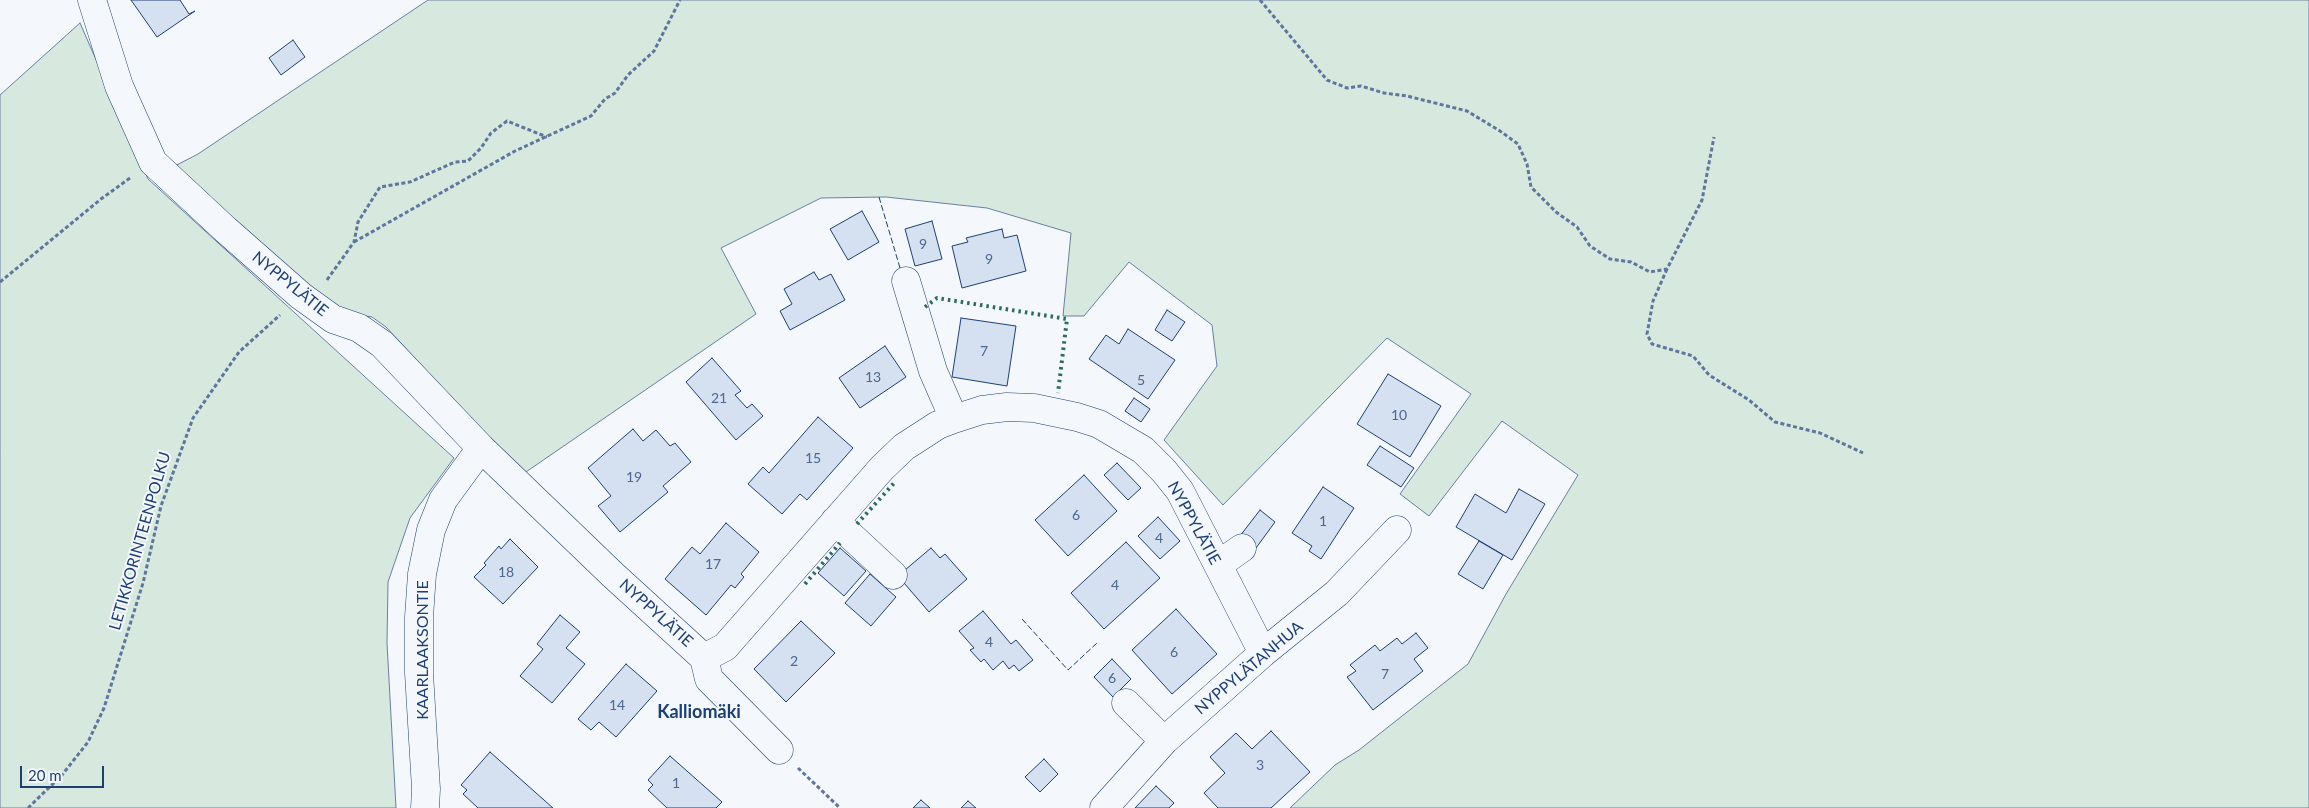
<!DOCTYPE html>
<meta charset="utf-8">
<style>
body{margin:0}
#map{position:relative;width:2309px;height:808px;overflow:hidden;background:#f4f7fb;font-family:Lato,sans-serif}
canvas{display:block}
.scale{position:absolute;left:20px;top:766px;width:84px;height:22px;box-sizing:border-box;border:2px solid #1d3f73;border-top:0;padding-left:6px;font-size:15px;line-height:18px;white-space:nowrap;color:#1d3f73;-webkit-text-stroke:4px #f4f7fb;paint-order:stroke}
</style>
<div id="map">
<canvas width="2309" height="808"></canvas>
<div class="scale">20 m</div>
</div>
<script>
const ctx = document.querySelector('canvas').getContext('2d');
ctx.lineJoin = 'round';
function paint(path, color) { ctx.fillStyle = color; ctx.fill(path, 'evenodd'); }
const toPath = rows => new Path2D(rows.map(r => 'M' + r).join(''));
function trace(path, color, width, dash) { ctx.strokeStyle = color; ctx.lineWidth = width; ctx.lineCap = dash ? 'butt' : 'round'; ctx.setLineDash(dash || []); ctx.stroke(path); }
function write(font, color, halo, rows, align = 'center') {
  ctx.font = font + ' Lato,sans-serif'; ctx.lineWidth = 4; ctx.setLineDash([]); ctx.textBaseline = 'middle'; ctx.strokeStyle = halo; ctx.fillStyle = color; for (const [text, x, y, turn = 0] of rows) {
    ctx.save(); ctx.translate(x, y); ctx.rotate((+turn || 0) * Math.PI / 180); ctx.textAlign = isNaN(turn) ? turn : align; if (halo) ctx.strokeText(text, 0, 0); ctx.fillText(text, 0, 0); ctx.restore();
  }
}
const green = toPath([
 [428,0,2309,0,2309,808,1290,808,1335,765,1359,750,1468,664,1506,594,1578,475,1502,421,1429,516,1400,494,1471,394,1387,338,1223,505,1164,440,1217,366,1212,325,1129,262,1084,316,1063,316,1071,233,987,208,886,197,821,198,721,248,756,314,523,474,386,327,372,317,345,313,318,295,173,167,198,154,428,0],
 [80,23,148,179,454,458,410,518,388,582,387,643,396,808,0,808,0,95,80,23]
]);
paint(green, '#d7e8df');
trace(green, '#687fa3', 1);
const building = toPath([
 [131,0,180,0,189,14,195,11,157,37,131,0],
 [293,40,305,57,281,75,269,58,293,40],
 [862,211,879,242,848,260,830,229,862,211],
 [932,221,942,259,915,266,905,229,932,221],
 [1002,229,1004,238,1017,235,1026,271,962,288,952,246,968,242,966,238,1002,229],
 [814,272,819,280,831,274,845,300,790,330,780,311,792,304,784,289,814,272],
 [1167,310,1185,322,1172,341,1155,330,1167,310],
 [961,318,1016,326,1007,386,952,377,961,318],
 [1128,329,1175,360,1148,399,1089,359,1106,335,1119,344,1128,329],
 [885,346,906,377,860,408,839,378,885,346],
 [712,358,741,391,735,395,747,408,752,404,763,416,736,440,686,382,712,358],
 [1388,374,1441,406,1410,457,1357,424,1388,374],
 [1134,398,1150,409,1141,422,1125,411,1134,398],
 [818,417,853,448,807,500,800,494,782,514,748,484,763,467,769,473,818,417],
 [633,429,643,441,656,430,670,446,675,443,691,462,663,486,668,492,620,532,598,506,611,496,588,468,633,429],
 [1380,446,1414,468,1401,487,1367,465,1380,446],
 [1117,463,1141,488,1128,500,1104,475,1117,463],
 [1084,475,1117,511,1068,556,1035,520,1084,475],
 [1323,487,1354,508,1321,559,1309,551,1312,546,1292,533,1323,487],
 [1519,489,1545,504,1512,560,1456,527,1475,494,1506,513,1519,489],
 [1260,510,1275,522,1256,548,1240,536,1260,510],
 [1158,517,1180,541,1160,559,1138,536,1158,517],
 [726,523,759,552,741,574,744,577,735,588,731,585,706,615,665,579,692,547,700,554,726,523],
 [510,539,538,567,503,604,474,577,486,565,484,563,499,546,501,549,510,539],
 [1479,541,1503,555,1483,589,1458,574,1479,541],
 [1126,542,1160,578,1104,629,1071,593,1126,542],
 [840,548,866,571,844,596,818,573,840,548],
 [931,548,940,558,945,554,967,579,929,612,898,576,931,548],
 [870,574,896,597,871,626,845,603,870,574],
 [1176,609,1217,654,1172,694,1132,650,1176,609],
 [983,611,1011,644,1016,640,1033,660,1019,671,1014,665,1009,669,1003,661,993,670,984,659,981,662,970,650,974,648,959,631,983,611],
 [560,615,580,632,566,648,585,664,552,703,520,676,543,649,537,644,560,615],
 [801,621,835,653,786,702,754,669,801,621],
 [1416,633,1428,648,1414,659,1423,671,1373,710,1347,677,1356,671,1350,665,1375,645,1380,651,1397,638,1402,644,1416,633],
 [1112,659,1131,679,1113,697,1094,677,1112,659],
 [626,664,657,691,616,737,599,722,591,730,578,719,626,664],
 [1271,731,1310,772,1271,808,1218,808,1204,793,1225,773,1210,757,1236,733,1252,749,1271,731],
 [490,752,553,808,478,808,463,794,467,790,461,785,490,752],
 [670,756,722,802,716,808,667,808,648,790,653,785,648,780,670,756],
 [1044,759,1058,774,1040,792,1025,777,1044,759],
 [1156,786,1174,803,1169,808,1135,808,1156,786],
 [921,800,930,808,913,808,921,800],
 [968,801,976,808,961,808,968,801]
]);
paint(building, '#d5e0f0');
trace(building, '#1d3f73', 1);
const minor = toPath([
 [92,0,119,86,153,162,226,230,301,296,333,319,359,328,382,344,481,448,613,575,704,658,725,647,882,468,904,447,938,425,954,419,982,410,1007,407,1034,408,1077,417,1099,424,1143,450,1164,471,1180,491,1263,653],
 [906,281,933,371,954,419],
 [835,521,893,575],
 [1218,565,1242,548],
 [704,658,709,679,779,750],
 [1126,703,1164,741],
 [425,808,426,789,419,673,419,617,422,574,431,530,443,500,481,448],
 [1104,808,1164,741,1263,653,1337,593,1397,530]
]);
trace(minor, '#1d3f73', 29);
trace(toPath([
 [1260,0,1327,80,1347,88,1361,86,1384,93,1407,96,1467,111,1500,131,1518,144,1527,164,1531,187,1556,212,1577,227,1590,246,1610,259,1631,262,1650,272,1667,269,1702,200,1714,137],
 [354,242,515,151,591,116,605,99,615,93,628,75,654,51,680,0],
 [1667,269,1653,301,1647,334,1652,344,1693,356,1709,375,1749,400,1775,422,1820,433,1863,453],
 [327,280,354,242,358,222,380,187,410,182,455,162,468,161,481,148,491,133,507,121,547,137],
 [0,282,101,199,130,178],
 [798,768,840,808],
 [28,808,62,775,88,742,104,708,143,583,161,506,193,418,239,352,280,315]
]), '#5e769c', 3, [4, 2.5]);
trace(minor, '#f4f7fb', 28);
trace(toPath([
 [925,307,937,298,1067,319,1058,393],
 [857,524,895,482],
 [805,584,840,543]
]), '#2c6c60', 4, [2.5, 4]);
trace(toPath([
 [879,197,900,268],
 [1022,619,1068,670,1097,643]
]), '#1d3f73', 1, [6, 2.5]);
write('14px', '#4b6792', null, [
 ["9",923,244],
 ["9",989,259],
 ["7",984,351],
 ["13",873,377],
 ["5",1141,380],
 ["21",719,398],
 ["10",1399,415],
 ["15",813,458],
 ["19",634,477],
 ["6",1076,515],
 ["1",1323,521],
 ["4",1159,538],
 ["17",713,564],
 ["18",506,572],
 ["4",1115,585],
 ["4",989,642],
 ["6",1174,652],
 ["2",794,661],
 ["7",1385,674],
 ["6",1112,678],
 ["14",617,705],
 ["3",1260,765],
 ["1",676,783]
]);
write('16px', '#1d3f73', '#f4f7fb', [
 ["NYPPYLÄTIE",290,284,39],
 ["NYPPYLÄTIE",1194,523,61],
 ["LETIKKORINTEENPOLKU",140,541,-74],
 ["NYPPYLÄTIE",656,613,42],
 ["KAARLAAKSONTIE",423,650,-90],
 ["NYPPYLÄTANHUA",1249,668,-40]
]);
write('bold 18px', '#1d3f73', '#f4f7fb', [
 ["Kalliomäki",699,712]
]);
</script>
